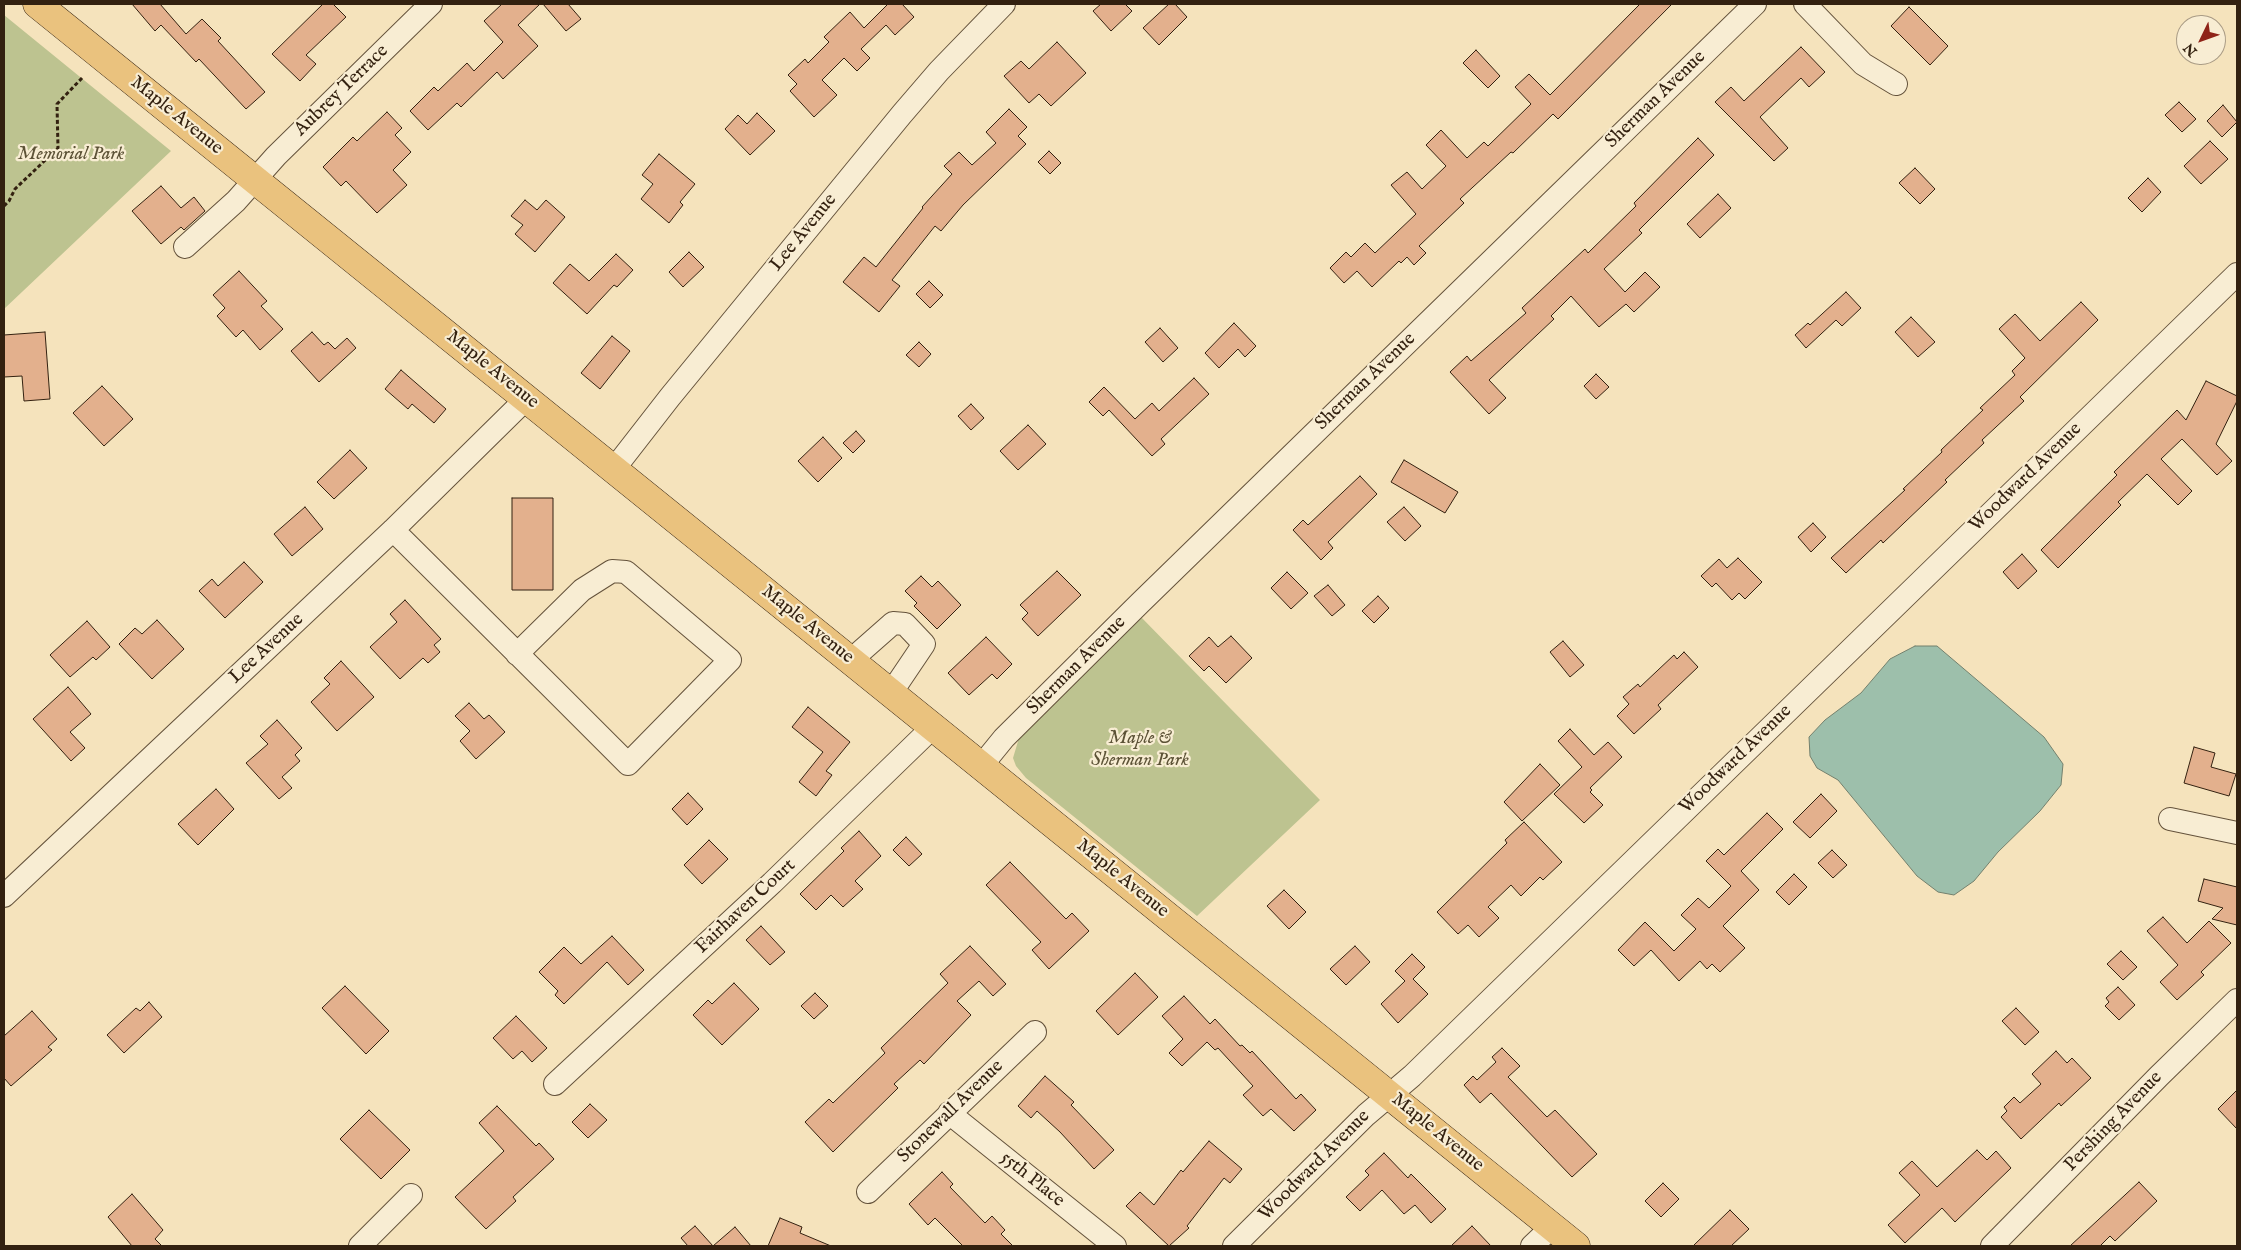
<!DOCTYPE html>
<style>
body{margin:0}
#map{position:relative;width:2241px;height:1250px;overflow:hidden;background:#f5e3bc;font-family:"IM FELL English",serif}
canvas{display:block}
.frame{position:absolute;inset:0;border:5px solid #332110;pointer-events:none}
.north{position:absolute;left:2176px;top:15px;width:50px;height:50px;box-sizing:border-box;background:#f8edd3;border:1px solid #a99b85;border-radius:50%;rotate:228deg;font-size:14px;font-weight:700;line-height:20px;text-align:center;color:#332110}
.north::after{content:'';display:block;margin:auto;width:18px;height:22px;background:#8f2418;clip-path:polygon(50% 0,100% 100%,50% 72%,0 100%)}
</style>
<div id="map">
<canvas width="2241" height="1250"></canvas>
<div class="frame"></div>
<div class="north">N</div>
</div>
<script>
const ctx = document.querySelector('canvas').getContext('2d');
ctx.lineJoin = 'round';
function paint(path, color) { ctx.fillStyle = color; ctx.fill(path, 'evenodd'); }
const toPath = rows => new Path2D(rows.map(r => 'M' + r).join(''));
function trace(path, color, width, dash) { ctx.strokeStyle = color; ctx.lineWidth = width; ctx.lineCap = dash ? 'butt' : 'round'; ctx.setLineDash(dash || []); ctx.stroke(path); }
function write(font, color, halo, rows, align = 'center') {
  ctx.font = font + ' "IM FELL English",serif'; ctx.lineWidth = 4.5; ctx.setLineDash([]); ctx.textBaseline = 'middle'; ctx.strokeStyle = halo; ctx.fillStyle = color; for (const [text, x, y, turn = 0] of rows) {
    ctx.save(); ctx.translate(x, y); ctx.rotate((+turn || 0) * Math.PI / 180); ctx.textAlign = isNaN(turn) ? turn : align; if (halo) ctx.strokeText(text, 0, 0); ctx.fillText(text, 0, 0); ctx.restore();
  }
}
paint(toPath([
 [4,15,171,151,4,309],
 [1140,616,1320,800,1197,916,1026,778,1016,766,1013,758,1019,738]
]), '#bdc390');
const water = toPath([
 [1915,646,1937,646,2044,737,2063,764,2061,785,2040,811,1998,852,1974,881,1954,895,1938,892,1917,876,1838,780,1817,768,1810,756,1809,737,1825,720,1861,693,1890,659,1915,646]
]);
paint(water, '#9dbfab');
trace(water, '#73806d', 1);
const building = toPath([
 [132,4,160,4,186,34,202,19,221,38,218,41,265,92,246,109,199,59,196,62,161,25,155,31,132,4],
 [323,4,333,4,346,17,306,55,316,64,300,81,272,54,323,4],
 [502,4,540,4,518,25,538,46,503,79,497,72,461,107,457,103,428,130,410,111,434,87,438,91,467,63,474,71,503,42,484,21,502,4],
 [543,4,568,4,581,19,566,31,543,4],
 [888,4,902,4,914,17,895,35,886,25,861,49,870,58,857,71,844,58,822,80,837,95,814,117,790,91,797,84,788,75,805,59,808,63,829,42,824,37,850,12,864,28,888,4],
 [1101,4,1125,4,1132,11,1111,31,1093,11,1101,4],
 [1169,4,1175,4,1187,17,1159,45,1143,28,1169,4],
 [1640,4,1672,4,1558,119,1553,114,1513,153,1511,152,1460,199,1464,203,1419,246,1426,253,1414,265,1407,257,1401,263,1399,261,1372,287,1357,271,1344,283,1330,268,1346,252,1351,257,1365,243,1375,253,1416,214,1391,185,1407,172,1422,189,1446,166,1426,145,1441,130,1467,158,1484,142,1488,146,1531,104,1515,87,1529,74,1550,95,1640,4],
 [1909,7,1948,46,1930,65,1891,26,1909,7],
 [1057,42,1086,73,1051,106,1039,94,1029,103,1004,76,1021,61,1029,69,1057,42],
 [1801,47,1825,72,1809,87,1801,78,1760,117,1788,148,1774,161,1715,102,1731,87,1744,101,1801,47],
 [1476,50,1500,76,1488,88,1463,63,1476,50],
 [2179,102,2196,119,2182,132,2165,115,2179,102],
 [2223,105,2237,122,2222,137,2207,121,2223,105],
 [1009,109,1027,127,1018,136,1026,144,963,205,941,231,935,226,892,280,900,286,879,312,843,282,864,257,876,267,923,208,922,207,952,174,944,166,959,152,972,165,996,143,986,132,1009,109],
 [387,112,402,128,395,135,411,152,393,170,407,185,377,213,346,181,341,186,323,167,353,137,357,141,387,112],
 [757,113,775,131,750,155,725,129,738,115,747,124,757,113],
 [1698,138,1714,155,1639,230,1642,233,1604,269,1625,292,1645,272,1660,287,1634,312,1626,304,1599,327,1571,296,1551,316,1554,319,1489,380,1506,398,1489,414,1450,372,1467,356,1471,361,1526,313,1522,308,1585,249,1588,253,1636,206,1634,203,1698,138],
 [2210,141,2228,159,2201,184,2184,166,2210,141],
 [1049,151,1061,163,1050,174,1038,162,1049,151],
 [659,154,695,184,680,202,683,205,669,223,641,199,653,184,642,175,659,154],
 [1915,168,1935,189,1920,204,1899,183,1915,168],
 [2148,178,2161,192,2142,212,2128,198,2148,178],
 [161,186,181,208,194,197,205,211,184,230,181,227,161,244,132,211,161,186],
 [1718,194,1731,208,1700,238,1687,224,1718,194],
 [525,200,537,210,546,200,565,217,535,252,515,234,523,225,511,216,525,200],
 [689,252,704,267,683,287,669,272,689,252],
 [616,254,633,270,617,287,614,285,587,314,553,283,570,264,589,281,616,254],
 [239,271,267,301,261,306,283,329,260,350,243,330,236,337,217,316,225,308,213,295,239,271],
 [929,281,943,295,930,308,916,294,929,281],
 [1846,292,1861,308,1842,326,1836,320,1806,348,1795,335,1808,323,1810,325,1846,292],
 [2081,302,2098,320,2020,397,2024,401,1982,440,1984,443,1945,480,1947,482,1883,543,1881,540,1846,573,1831,558,1905,490,1903,489,1942,452,1941,450,1983,410,1980,408,2015,375,2012,371,2025,358,1999,329,2015,314,2040,341,2081,302],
 [1911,317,1935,342,1918,357,1895,332,1911,317],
 [1234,323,1256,346,1245,357,1238,349,1219,368,1205,353,1234,323],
 [1160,328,1178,348,1163,362,1145,342,1160,328],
 [45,332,50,399,24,401,22,376,4,377,4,335,45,332],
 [312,332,324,345,328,342,335,349,347,338,356,348,319,382,291,351,312,332],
 [612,336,630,351,600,389,581,373,612,336],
 [919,342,931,354,919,367,906,355,919,342],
 [401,370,446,409,434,423,412,404,408,409,385,389,401,370],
 [1596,374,1609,387,1596,399,1584,386,1596,374],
 [1194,378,1209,394,1161,439,1165,444,1152,456,1109,410,1103,416,1089,402,1104,387,1135,419,1152,403,1159,411,1194,378],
 [2206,381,2237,396,2237,401,2216,444,2232,461,2217,475,2182,439,2161,459,2192,491,2178,505,2147,474,2118,502,2121,505,2058,568,2041,550,2117,475,2114,472,2177,410,2186,420,2206,381],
 [102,386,133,419,104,446,73,413,102,386],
 [971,404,984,418,971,430,958,416,971,404],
 [1028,425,1046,444,1018,470,1000,451,1028,425],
 [856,431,865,441,853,453,843,443,856,431],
 [823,437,842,458,818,482,798,461,823,437],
 [350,450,367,468,334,499,317,482,350,450],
 [1404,460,1458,492,1445,513,1391,482,1404,460],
 [1360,476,1377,494,1328,542,1333,548,1321,560,1293,530,1303,520,1308,525,1360,476],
 [512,498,553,498,553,590,512,590,512,498],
 [305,507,323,529,292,556,274,534,305,507],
 [1404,507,1421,526,1405,541,1387,522,1404,507],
 [1813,523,1826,537,1811,552,1798,537,1813,523],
 [2022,554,2037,571,2018,589,2003,572,2022,554],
 [1738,558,1762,582,1745,599,1739,593,1732,600,1716,583,1712,587,1701,576,1719,559,1727,568,1738,558],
 [244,562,263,582,225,618,199,591,212,579,218,586,244,562],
 [1057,571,1081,595,1038,636,1022,619,1028,613,1020,605,1057,571],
 [1287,572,1308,593,1291,609,1271,588,1287,572],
 [921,576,932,587,938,581,961,605,937,629,914,606,917,603,905,591,921,576],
 [1328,585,1345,605,1332,616,1314,596,1328,585],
 [1378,596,1389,608,1374,623,1362,611,1378,596],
 [405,600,441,639,434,645,440,652,428,663,423,658,400,679,370,647,397,622,390,614,405,600],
 [157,620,184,649,152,679,119,644,135,628,142,634,157,620],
 [87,621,110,647,96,660,93,657,70,677,50,655,87,621],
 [1231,636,1252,658,1226,683,1209,666,1204,671,1189,656,1209,637,1218,647,1231,636],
 [986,637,1012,664,997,679,992,674,969,695,948,673,986,637],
 [1563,641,1584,665,1570,677,1550,652,1563,641],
 [1684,652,1698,667,1658,705,1661,709,1634,734,1617,716,1629,704,1623,697,1638,684,1640,687,1674,655,1677,659,1684,652],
 [341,661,374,697,337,731,311,702,330,684,324,678,341,661],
 [68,687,91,714,70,732,85,748,71,761,33,719,68,687],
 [469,703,484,719,489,715,505,732,476,759,460,741,470,731,455,716,469,703],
 [808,707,850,742,826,771,832,775,816,796,799,782,823,752,792,727,808,707],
 [277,720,302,748,295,755,300,761,282,777,292,788,279,799,246,763,268,744,260,736,277,720],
 [1570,729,1594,755,1608,742,1622,757,1590,788,1592,790,1590,792,1603,805,1584,823,1554,794,1582,767,1558,741,1570,729],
 [2194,747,2215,753,2211,767,2236,774,2229,796,2184,783,2194,747],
 [1540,764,1560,785,1522,821,1504,802,1540,764],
 [216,789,234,809,198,845,178,824,216,789],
 [688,793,703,809,687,825,672,809,688,793],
 [1821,794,1837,811,1810,838,1793,822,1821,794],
 [1767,813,1783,829,1741,871,1759,890,1723,926,1745,948,1720,972,1712,964,1707,969,1700,961,1679,981,1651,950,1634,966,1618,950,1645,922,1674,951,1696,929,1681,915,1698,898,1709,908,1731,886,1706,861,1718,849,1724,855,1767,813],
 [1524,822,1562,862,1543,880,1540,877,1521,896,1511,885,1488,907,1499,918,1479,937,1468,925,1458,934,1437,912,1507,843,1505,840,1524,822],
 [859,831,881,856,855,881,863,889,843,907,831,895,816,910,800,894,844,851,841,848,859,831],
 [906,837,922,854,909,866,893,850,906,837],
 [709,840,728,859,702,884,684,865,709,840],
 [1832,850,1847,865,1833,878,1818,863,1832,850],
 [1010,862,1066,919,1072,913,1089,931,1049,969,1032,950,1041,942,986,885,1010,862],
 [1794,874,1807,887,1789,905,1776,892,1794,874],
 [2204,879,2237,887,2237,925,2212,919,2223,908,2198,901,2204,879],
 [1284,890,1306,912,1289,929,1267,906,1284,890],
 [2163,917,2187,943,2209,921,2231,943,2201,972,2204,975,2177,1000,2160,982,2178,965,2147,931,2163,917],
 [761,926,785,952,770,965,746,940,761,926],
 [612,936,644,970,628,985,607,962,564,1004,555,995,558,991,539,972,564,947,581,964,612,936],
 [970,946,1006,984,993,996,979,981,957,1001,971,1015,924,1064,920,1060,894,1084,898,1088,833,1152,805,1122,829,1099,833,1103,885,1053,881,1048,948,983,940,974,970,946],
 [1355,946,1370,962,1346,985,1330,969,1355,946],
 [2121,951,2137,967,2123,980,2107,964,2121,951],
 [1412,954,1425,967,1413,979,1428,994,1398,1023,1381,1004,1405,981,1395,971,1412,954],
 [1135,973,1158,997,1118,1035,1096,1011,1135,973],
 [734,983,759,1009,722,1045,693,1015,708,1000,712,1004,734,983],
 [345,986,389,1031,366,1054,322,1008,345,986],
 [2118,987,2135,1005,2119,1020,2105,1006,2109,1002,2106,998,2118,987],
 [815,993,828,1006,814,1019,801,1006,815,993],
 [1184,996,1210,1024,1215,1019,1240,1046,1242,1045,1250,1053,1252,1051,1296,1099,1301,1094,1316,1110,1294,1131,1271,1109,1263,1116,1243,1095,1253,1086,1218,1048,1215,1050,1207,1042,1182,1066,1169,1053,1183,1039,1162,1016,1184,996],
 [149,1002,162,1017,124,1053,107,1035,136,1008,140,1011,149,1002],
 [2016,1008,2039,1032,2025,1045,2002,1021,2016,1008],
 [32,1011,57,1039,48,1047,52,1050,11,1086,4,1078,4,1036,32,1011],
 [516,1016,547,1048,532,1062,522,1051,513,1059,493,1038,516,1016],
 [1502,1048,1520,1066,1508,1077,1547,1117,1555,1110,1597,1154,1572,1177,1491,1093,1480,1103,1464,1085,1473,1076,1477,1080,1496,1062,1492,1057,1502,1048],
 [2056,1051,2067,1063,2072,1058,2091,1078,2061,1106,2059,1103,2021,1139,2001,1117,2007,1111,2004,1107,2014,1097,2020,1103,2041,1084,2032,1074,2056,1051],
 [1045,1076,1074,1102,1071,1105,1114,1150,1094,1169,1060,1132,1037,1111,1031,1118,1018,1106,1045,1076],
 [2237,1090,2237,1129,2218,1109,2237,1090],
 [590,1104,607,1120,588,1138,572,1122,590,1104],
 [497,1106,536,1146,539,1143,554,1159,513,1197,516,1201,486,1229,455,1197,504,1151,479,1123,497,1106],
 [369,1110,410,1150,381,1179,340,1139,369,1110],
 [1209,1141,1242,1169,1230,1183,1224,1178,1187,1226,1189,1228,1169,1246,1126,1206,1140,1192,1154,1205,1181,1170,1183,1172,1209,1141],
 [1977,1150,1987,1160,1996,1151,2011,1168,1955,1222,1942,1208,1905,1243,1888,1225,1920,1195,1899,1173,1912,1161,1937,1187,1977,1150],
 [1384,1153,1408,1178,1411,1174,1446,1209,1431,1223,1415,1205,1404,1214,1382,1190,1360,1211,1346,1197,1369,1175,1365,1171,1384,1153],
 [942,1172,953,1184,950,1187,985,1223,992,1216,1005,1230,1001,1234,1013,1246,963,1246,935,1218,928,1225,909,1204,942,1172],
 [2139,1182,2157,1201,2115,1241,2110,1236,2100,1246,2070,1246,2139,1182],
 [1663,1183,1679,1199,1661,1217,1645,1201,1663,1183],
 [132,1194,163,1230,155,1239,162,1246,132,1246,108,1217,132,1194],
 [1730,1210,1749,1229,1731,1246,1693,1246,1730,1210],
 [780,1218,802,1227,800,1233,831,1246,768,1246,780,1218],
 [695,1226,713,1246,688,1246,681,1238,695,1226],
 [1472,1226,1491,1246,1451,1246,1472,1226],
 [735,1227,751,1246,713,1246,735,1227]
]);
paint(building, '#e3b08d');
trace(building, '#332110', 1);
const minor = toPath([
 [1805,4,1863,64,1896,84],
 [185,247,236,201,276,156,431,4],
 [614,469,670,397,902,114,939,71,1004,4],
 [393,530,552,688,628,764,730,660,626,572,612,571,582,590,517,654],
 [851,660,893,623,905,624,924,644,891,693],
 [982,765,1004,738,1140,603,1755,4],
 [2170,819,2237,833],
 [4,896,393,530,526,399],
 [555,1084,772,883,933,727],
 [949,1113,1115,1246],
 [868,1192,1035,1032],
 [360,1246,411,1195],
 [1234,1246,1366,1115,1412,1076,2237,274],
 [1532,1246,1552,1227],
 [1992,1246,2159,1076,2237,1000]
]);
const major = toPath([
 [37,4,1576,1246]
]);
trace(minor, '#64523b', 24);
trace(major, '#332110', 29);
trace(toPath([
 [4,206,9,201,15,189,58,148,57,104,83,77]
]), '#332110', 3, [4, 2.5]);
trace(minor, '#f8edd3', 22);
trace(major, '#eac27e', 28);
write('19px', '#332110', '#f8edd3', [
 ["Aubrey Terrace",342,91,-44],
 ["Sherman Avenue",1656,100,-44],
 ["Maple Avenue",176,116,39],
 ["Lee Avenue",804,233,-51],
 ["Maple Avenue",492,370,39],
 ["Sherman Avenue",1366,382,-44],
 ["Woodward Avenue",2026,478,-44],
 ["Maple Avenue",807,625,39],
 ["Lee Avenue",267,649,-43],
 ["Sherman Avenue",1077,666,-45],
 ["Woodward Avenue",1736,760,-44],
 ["Maple Avenue",1122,879,39],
 ["Fairhaven Court",746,907,-43],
 ["Stonewall Avenue",951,1112,-44],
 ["Pershing Avenue",2114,1122,-46],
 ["Maple Avenue",1437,1133,39],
 ["Woodward Avenue",1315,1166,-45],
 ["55th Place",1032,1180,39]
]);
write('italic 19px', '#5c5236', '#f8edd3', [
 ["Memorial Park",71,155],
 ["Maple &",1140,739],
 ["Sherman Park",1140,761]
]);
</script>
